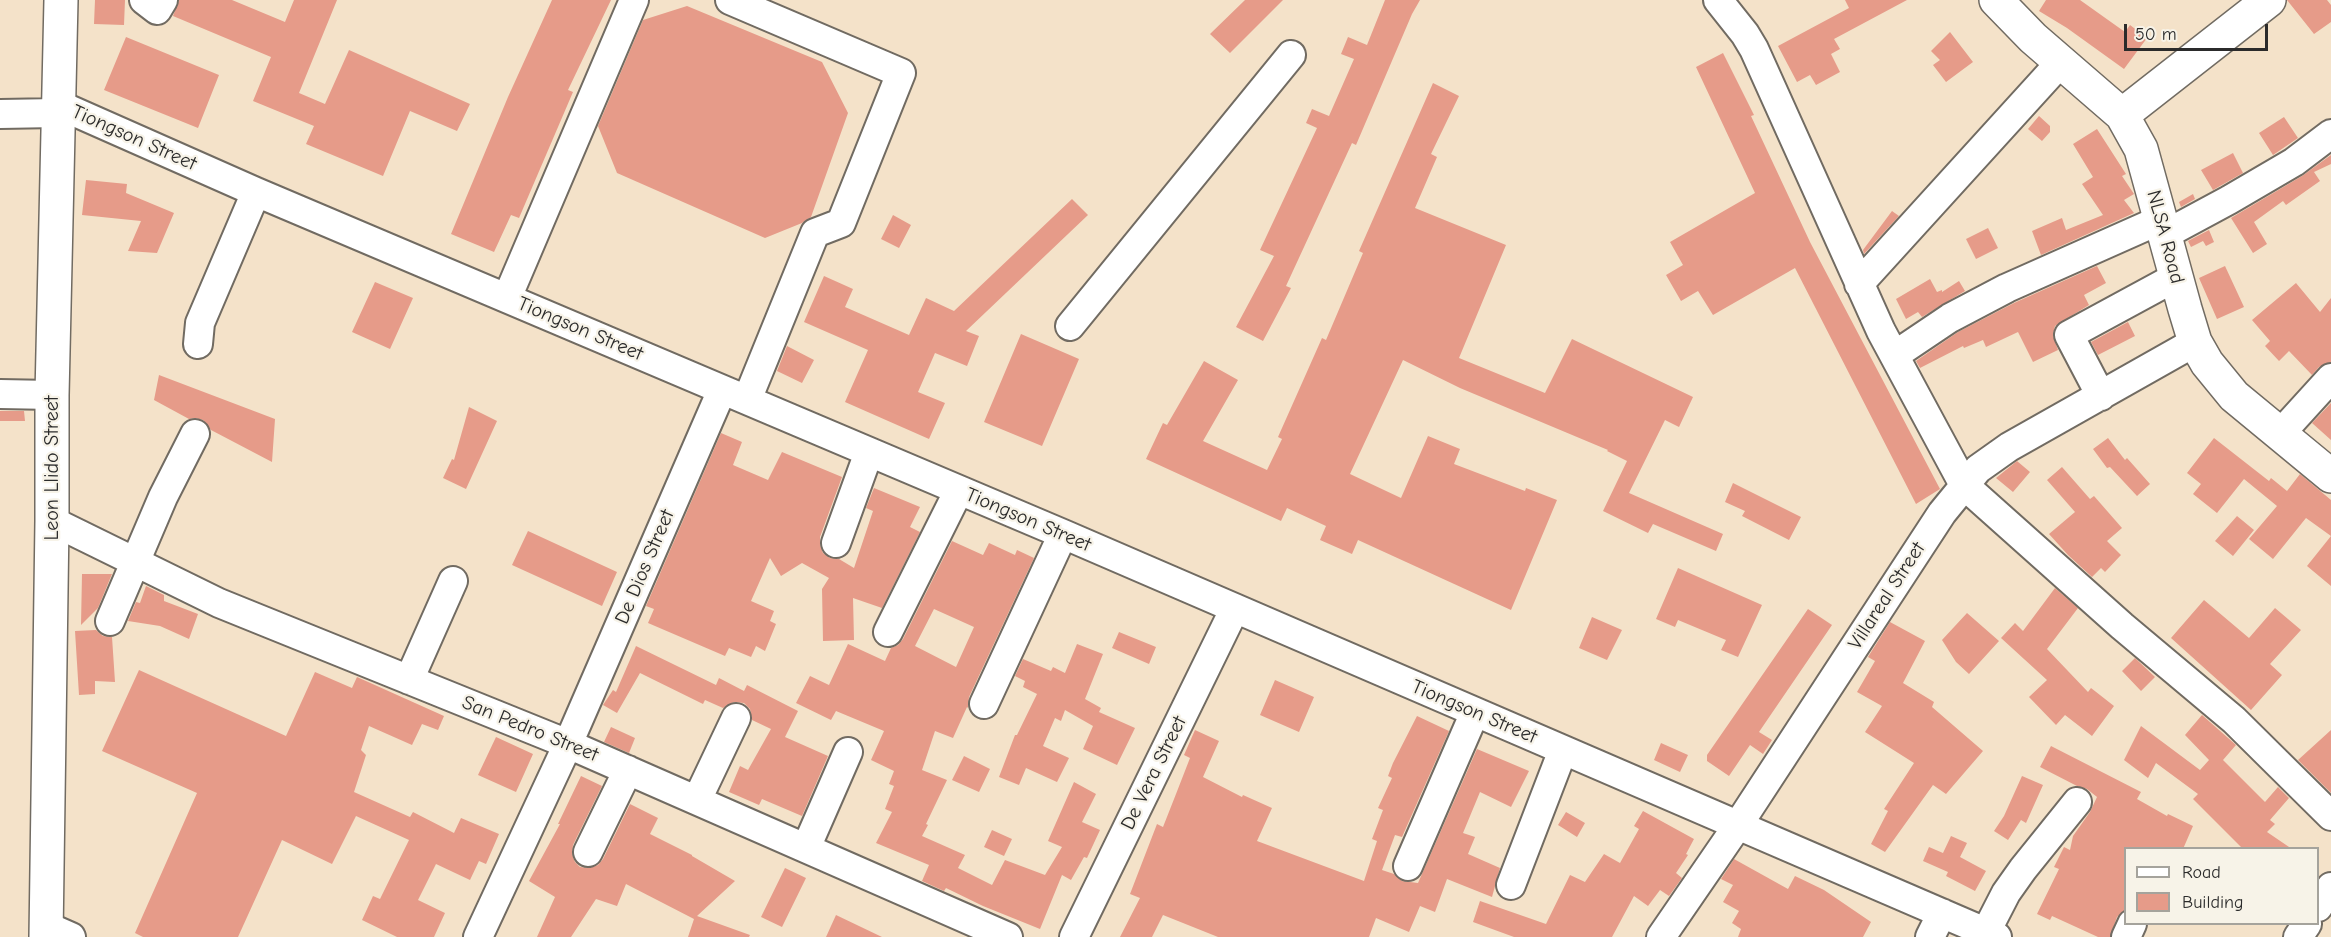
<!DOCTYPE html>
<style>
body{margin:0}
#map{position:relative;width:2331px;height:937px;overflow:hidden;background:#f4e2c9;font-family:"Comic Neue",sans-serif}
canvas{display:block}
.legend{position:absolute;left:2124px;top:847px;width:195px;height:78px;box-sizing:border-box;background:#f7f3e8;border:2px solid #a5a39c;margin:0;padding:8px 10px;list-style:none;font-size:18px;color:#2b2b2b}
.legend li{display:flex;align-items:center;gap:12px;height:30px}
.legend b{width:30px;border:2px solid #a5a39c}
.scale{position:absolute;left:2124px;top:24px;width:144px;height:27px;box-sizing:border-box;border:3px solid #2b2b2b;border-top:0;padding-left:8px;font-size:18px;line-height:21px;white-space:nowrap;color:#2b2b2b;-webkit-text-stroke:4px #f7f3e8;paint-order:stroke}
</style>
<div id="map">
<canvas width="2331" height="937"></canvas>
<ul class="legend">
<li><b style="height:8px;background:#fff"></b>Road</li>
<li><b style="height:16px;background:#e69b89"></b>Building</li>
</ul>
<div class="scale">50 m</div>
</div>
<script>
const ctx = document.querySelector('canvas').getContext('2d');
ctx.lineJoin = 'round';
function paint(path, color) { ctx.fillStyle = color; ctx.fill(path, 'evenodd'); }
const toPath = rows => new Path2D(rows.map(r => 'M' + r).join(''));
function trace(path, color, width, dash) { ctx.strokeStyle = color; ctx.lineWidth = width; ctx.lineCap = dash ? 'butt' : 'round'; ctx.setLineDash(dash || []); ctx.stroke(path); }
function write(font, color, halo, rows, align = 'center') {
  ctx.font = font + ' "Comic Neue",sans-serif'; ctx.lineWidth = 4.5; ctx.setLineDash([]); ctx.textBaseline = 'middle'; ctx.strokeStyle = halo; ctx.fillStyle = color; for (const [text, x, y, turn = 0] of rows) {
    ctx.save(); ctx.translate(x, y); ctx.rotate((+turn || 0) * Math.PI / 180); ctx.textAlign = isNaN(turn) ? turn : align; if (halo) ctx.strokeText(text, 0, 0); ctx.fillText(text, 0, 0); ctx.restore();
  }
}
paint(toPath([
 [95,0,125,0,124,25,94,24],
 [179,0,232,0,285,22,294,0,337,0,299,93,325,104,349,50,470,104,457,131,410,111,383,176,306,144,314,126,253,101,271,57,173,16],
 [552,0,611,0,568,90,573,92,519,218,511,215,494,252,451,234,508,97],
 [1245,0,1283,0,1230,53,1210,34],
 [1385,0,1420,0,1412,14,1356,145,1352,143,1286,286,1291,288,1263,341,1236,327,1274,256,1260,250,1317,128,1306,123,1312,109,1329,116,1354,59,1341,54,1348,37,1367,45],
 [1845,0,1907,0,1834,39,1840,49,1831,54,1840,72,1816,85,1810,75,1797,82,1778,46,1849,8],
 [2046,0,2080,0,2125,32,2130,25,2147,38,2124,69,2067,28,2039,11],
 [2287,0,2327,0,2331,5,2331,22,2314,34],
 [687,6,822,62,848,113,811,217,802,223,765,238,617,173,598,126,643,20],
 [1950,32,1973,62,1946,82,1933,65,1940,60,1931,51],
 [126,37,219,75,198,128,104,90],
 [1723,53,1754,115,1751,116,1810,242,1940,489,1916,504,1795,268,1713,315,1698,291,1681,301,1666,275,1683,265,1670,242,1755,193,1696,67],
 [1433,83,1459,96,1431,154,1437,157,1415,208,1506,245,1459,358,1545,393,1572,339,1693,397,1679,427,1665,420,1629,493,1723,534,1716,551,1653,524,1648,533,1603,511,1627,461,1607,451,1608,450,1460,388,1403,360,1350,474,1401,498,1428,436,1460,449,1454,464,1525,491,1526,488,1557,500,1511,610,1358,540,1352,554,1320,540,1326,526,1287,508,1281,521,1146,459,1163,423,1167,425,1204,361,1238,380,1203,441,1267,470,1282,439,1278,437,1322,338,1326,340,1363,253,1359,251],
 [2039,116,2050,126,2050,132,2042,141,2028,129],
 [2284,117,2298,138,2273,155,2259,133],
 [2097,129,2126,174,2122,176,2134,194,2124,200,2134,213,2041,255,2032,231,2062,218,2066,230,2103,215,2082,184,2093,177,2073,144],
 [2233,153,2243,173,2213,190,2201,170],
 [2331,155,2331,164,2314,172,2320,181,2286,205,2283,201,2254,222,2267,244,2253,253,2231,218,2302,176],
 [86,180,127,184,126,193,174,213,157,253,128,251,141,221,82,215],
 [2193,194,2195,199,2181,207,2179,202],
 [1072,199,1088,215,966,331,979,336,967,366,935,353,918,392,945,403,929,439,845,402,868,350,804,322,824,276,853,289,845,307,909,335,926,298,954,311],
 [1892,211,1899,216,1864,254,1863,250],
 [893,215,911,225,899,248,881,239],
 [1988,228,1998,248,1976,259,1966,239],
 [2209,230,2214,242,2206,246,2203,241,2191,247,2188,241],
 [2097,266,2106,283,2084,295,2089,305,2055,326,2053,335,2058,350,2033,362,2018,332,1986,347,1983,340,1964,348,1963,346,1920,368,1916,361,1958,332,2014,303],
 [2225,266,2244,307,2217,319,2199,278],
 [1930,279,1937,292,1942,290,1942,292,1959,281,1965,291,1922,317,1918,312,1906,319,1896,299],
 [375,282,413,298,390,349,352,332],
 [2296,283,2320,312,2331,298,2331,362,2319,367,2312,375,2289,351,2279,361,2265,346,2270,341,2252,320],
 [2128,322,2135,336,2098,355,2091,342],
 [1021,334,1079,359,1042,446,984,422],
 [787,346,814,360,802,383,777,371],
 [159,375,275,419,272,462,211,430,203,420,195,418,189,419,154,400],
 [2331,403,2331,440,2312,423],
 [469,407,497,421,466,489,443,478,452,459,454,460],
 [0,411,24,411,25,421,0,421],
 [721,433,742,442,733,465,768,480,782,452,842,477,820,537,820,545,823,553,830,558,839,559,854,568,873,511,866,508,874,488,920,507,910,527,920,532,882,608,853,598,854,640,823,641,822,589,829,578,802,563,781,576,770,558,751,601,774,611,770,621,776,624,765,651,756,646,751,657,729,648,725,656,648,623,654,609,646,606],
 [2108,438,2125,460,2127,458,2150,484,2137,496,2110,467,2107,468,2093,449],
 [2214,438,2269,481,2271,478,2287,491,2300,474,2331,500,2331,536,2306,518,2273,559,2249,539,2277,506,2244,479,2217,513,2193,494,2201,484,2187,473],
 [2017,461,2030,472,2013,492,1996,478],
 [2062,467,2090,499,2094,496,2122,528,2107,541,2121,555,2105,572,2101,568,2092,577,2068,555,2049,534,2075,512,2047,480],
 [1733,483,1801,517,1789,540,1742,516,1745,511,1725,502],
 [2237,516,2254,530,2233,556,2215,541],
 [528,531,617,572,602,606,512,565],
 [2331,536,2331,586,2307,566],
 [952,541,983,555,989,543,1015,555,1017,550,1034,558,969,697,968,708,967,707,953,738,935,731,922,770,947,780,926,824,928,825,922,836,965,855,958,868,992,885,1005,860,1045,875,1062,847,1048,841,1074,782,1096,794,1082,822,1100,830,1087,858,1084,857,1071,880,1062,875,1040,929,983,906,946,888,944,891,922,881,929,865,876,843,892,812,885,809,894,786,889,784,894,771,871,760,884,731,836,711,831,720,796,703,810,676,829,685,848,644,885,661,891,648,898,645,903,639],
 [934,609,974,627,956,667,915,646],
 [1678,568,1762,605,1738,657,1721,650,1726,640,1678,620,1675,627,1656,619],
 [82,574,112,574,98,608,81,625],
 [146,586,164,595,164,601,198,614,189,639,160,626,128,621,136,602,140,603],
 [2055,588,2078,608,2047,649,2088,692,2091,688,2114,706,2092,736,2065,715,2056,725,2029,697,2047,680,2001,638,2015,623,2023,631],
 [2204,600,2249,638,2275,608,2301,630,2270,664,2282,675,2251,710,2171,638],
 [1808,609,1832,625,1759,732,1772,740,1763,754,1750,745,1729,776,1707,761,1707,755],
 [1967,613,1999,641,1969,674,1956,662,1942,640],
 [1592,617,1622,630,1607,660,1579,648],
 [1890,622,1925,641,1903,683,1934,702,1932,707,1983,751,1946,794,1933,785,1885,852,1871,844,1888,811,1884,809,1914,763,1865,732,1882,706,1857,692,1875,661,1868,657],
 [96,630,103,636,112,637,115,682,95,681,95,694,79,695,75,631],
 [1119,632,1156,647,1149,664,1112,648],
 [1077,644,1103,654,1085,699,1101,708,1099,712,1135,728,1117,765,1083,749,1093,726,1065,710,1061,721,1055,718,1043,746,1069,758,1057,782,1026,768,1019,785,999,777,1015,735,1017,735,1037,694,1023,687,1025,681,1015,676,1023,659,1051,671,1053,667,1065,673],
 [636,646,716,685,719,678,744,691,747,685,798,711,785,737,828,756,802,816,762,799,759,805,729,792,740,766,748,770,771,729,752,720,750,709,744,703,734,702,723,708,705,700,703,704,640,673,617,713,603,705,613,690,616,692],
 [2135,658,2155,677,2141,691,2122,671],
 [139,670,286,736,315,672,352,688,357,677,444,716,438,730,422,724,412,745,369,726,361,750,366,755,354,792,410,817,413,812,454,833,461,818,499,834,486,864,479,861,470,880,436,864,418,900,445,913,434,937,397,937,362,920,373,896,380,899,409,840,356,816,332,864,282,840,238,937,143,937,135,933,197,793,102,751],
 [1275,680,1314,697,1299,732,1260,715],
 [2202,715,2236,745,2223,760,2265,802,2278,787,2289,798,2270,820,2275,824,2267,832,2292,849,2243,849,2193,799,2198,794,2156,763,2148,778,2124,760,2141,726,2200,770,2209,760,2185,735],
 [1417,716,1449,731,1402,837,1395,835,1382,870,1394,874,1402,881,1418,883,1477,749,1529,771,1511,807,1480,792,1463,833,1475,837,1468,854,1500,868,1492,897,1447,879,1435,912,1420,906,1409,932,1376,918,1369,937,1218,937,1163,915,1152,937,1120,937,1140,898,1130,894,1157,824,1163,827,1176,794,1190,758,1184,755,1195,730,1219,741,1203,777,1242,797,1243,795,1272,808,1257,841,1364,881,1377,841,1372,839,1383,810,1378,808,1392,778,1388,776,1393,763],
 [611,727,635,738,629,753,604,742],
 [2331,730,2331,793,2298,760],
 [496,737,533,754,516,792,478,775],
 [1661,743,1688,755,1680,772,1654,760],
 [2051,746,2141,792,2137,799,2167,816,2168,814,2193,826,2183,849,2126,849,2126,909,2117,917,2110,937,2098,937,2052,916,2050,920,2037,914,2059,869,2054,867,2064,847,2070,850,2073,836,2090,812,2097,797,2087,789,2077,786,2040,767],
 [964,756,990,769,979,792,952,780],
 [581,776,602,786,573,845,572,854,575,862,580,867,589,868,598,865,603,859,630,804,658,818,650,834,692,855,692,856,735,881,697,916,750,935,749,937,688,937,694,919,626,884,617,906,596,899,571,937,537,937,555,897,529,881,560,824,558,824],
 [2022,776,2043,785,2026,823,2021,820,2008,840,1994,831,2004,816],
 [1643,811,1694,839,1686,854,1688,855,1676,873,1682,878,1669,896,1660,890,1648,906,1634,896,1612,937,1514,937,1473,922,1480,901,1546,924,1570,875,1585,882,1604,854,1620,863,1639,829,1634,826],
 [1566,812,1585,823,1577,837,1558,825],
 [992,830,1012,839,1004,856,984,847],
 [1951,836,1967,843,1960,857,1986,871,1975,891,1946,876,1948,872,1923,861,1929,847,1943,853],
 [1734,859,1788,889,1795,876,1824,890,1871,922,1863,937,1738,937,1741,929,1732,923,1739,911,1723,902,1733,885,1721,879],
 [785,868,806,878,782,927,761,917],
 [836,915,882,937,826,937]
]), '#e69b89');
const minor = toPath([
 [144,0,157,10,163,0],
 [730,0,901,73,841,223,815,233,747,400],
 [1718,0,1745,34,1754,49,1881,331,1964,485,2122,626,2234,720,2331,816],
 [57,104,256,192,1063,534,1997,937],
 [0,114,57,113],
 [2164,235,2229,200,2294,162,2331,134],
 [1859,284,2060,63],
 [507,298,634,0],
 [1070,326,1291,55],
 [198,344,200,323,256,192],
 [1895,355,1950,318,2007,288,2160,220],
 [0,394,52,395],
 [2101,396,2069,335,2176,277],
 [2280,434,2331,378],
 [52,521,219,603,568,744,1008,937],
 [836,543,869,452],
 [110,621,163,497,195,434],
 [888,632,959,490],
 [409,680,453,581],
 [984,704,1063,534],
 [697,800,736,718],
 [806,848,848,752],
 [588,852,628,770],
 [1408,866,1475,712],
 [1511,885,1563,750],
 [2318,907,2331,887],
 [46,926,71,937],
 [1986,932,2006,893,2023,869,2077,802],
 [478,937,568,744,722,390],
 [1074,937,1235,608],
 [1661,937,1738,825,1942,513,1978,469,2009,447,2195,342],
 [1930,937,1942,913],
 [2126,937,2132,924],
 [2298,937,2307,924]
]);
const major = toPath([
 [1996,0,2033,38,2122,115,2141,149,2185,309,2195,342,2207,363,2234,396,2331,476],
 [2122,115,2269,0],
 [46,937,52,521,52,395,61,0]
]);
trace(minor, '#716b62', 32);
trace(major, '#716b62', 36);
trace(minor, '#fff', 28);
trace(major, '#fff', 33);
write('20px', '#2b2b2b', '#f7f3e8', [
 ["Tiongson Street",134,138,24],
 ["NLSA Road",2165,237,75],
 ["Tiongson Street",580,329,23],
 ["Leon Llido Street",52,468,-90],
 ["Tiongson Street",1028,520,23],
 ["De Dios Street",645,567,-67],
 ["Villareal Street",1887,596,-57],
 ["Tiongson Street",1474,712,23],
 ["San Pedro Street",530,729,22],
 ["De Vera Street",1154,773,-64]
]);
</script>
